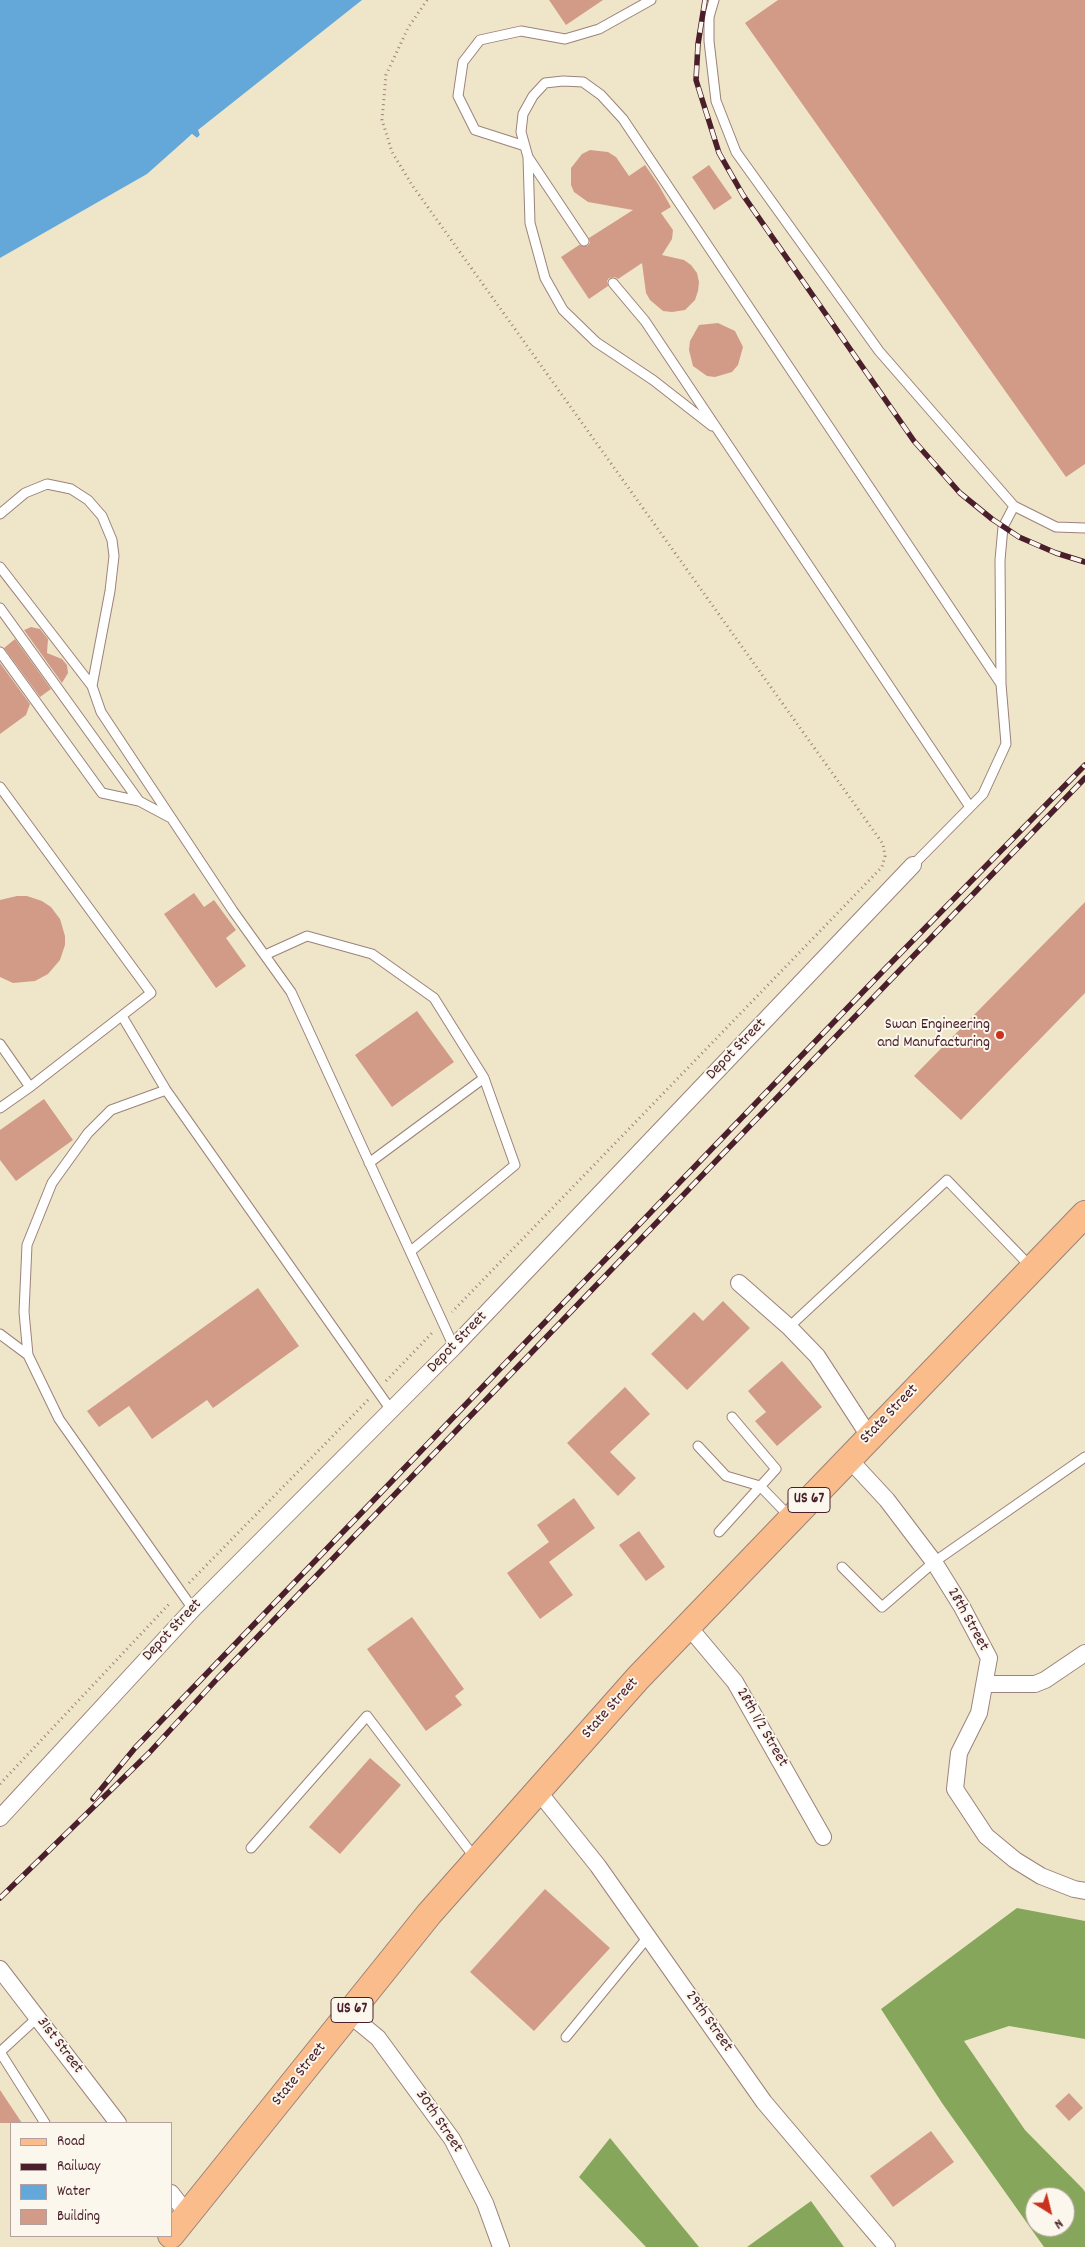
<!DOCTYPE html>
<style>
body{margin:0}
#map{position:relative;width:1085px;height:2247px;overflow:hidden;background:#efe6ca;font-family:Dekko,sans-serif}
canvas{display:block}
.legend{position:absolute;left:10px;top:2122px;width:162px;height:115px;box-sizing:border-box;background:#fbf7ec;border:1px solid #b4a19f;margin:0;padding:6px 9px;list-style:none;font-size:15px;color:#4a1f2b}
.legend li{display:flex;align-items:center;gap:10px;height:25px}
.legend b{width:25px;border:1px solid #b4a19f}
.north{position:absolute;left:1025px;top:2187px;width:50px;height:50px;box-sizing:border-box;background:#fbf7ec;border:1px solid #b4a19f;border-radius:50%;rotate:144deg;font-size:14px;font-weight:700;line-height:20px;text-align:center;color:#4a1f2b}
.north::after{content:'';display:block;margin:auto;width:18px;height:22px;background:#c8321e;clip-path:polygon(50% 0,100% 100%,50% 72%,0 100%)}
</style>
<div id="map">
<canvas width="1085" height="2247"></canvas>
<ul class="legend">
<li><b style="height:6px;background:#f9bc8a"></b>Road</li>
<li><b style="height:6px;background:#4a1f2b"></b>Railway</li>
<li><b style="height:14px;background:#64a8d9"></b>Water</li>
<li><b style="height:14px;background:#d19b88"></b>Building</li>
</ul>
<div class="north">N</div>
</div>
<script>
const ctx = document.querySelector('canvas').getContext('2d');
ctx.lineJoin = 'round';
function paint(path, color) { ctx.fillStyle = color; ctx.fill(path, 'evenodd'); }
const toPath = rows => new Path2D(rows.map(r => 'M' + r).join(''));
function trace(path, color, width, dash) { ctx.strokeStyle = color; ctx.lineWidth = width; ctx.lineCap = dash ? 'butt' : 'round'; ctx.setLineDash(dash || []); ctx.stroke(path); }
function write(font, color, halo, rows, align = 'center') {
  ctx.font = font + ' Dekko,sans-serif'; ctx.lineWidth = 4; ctx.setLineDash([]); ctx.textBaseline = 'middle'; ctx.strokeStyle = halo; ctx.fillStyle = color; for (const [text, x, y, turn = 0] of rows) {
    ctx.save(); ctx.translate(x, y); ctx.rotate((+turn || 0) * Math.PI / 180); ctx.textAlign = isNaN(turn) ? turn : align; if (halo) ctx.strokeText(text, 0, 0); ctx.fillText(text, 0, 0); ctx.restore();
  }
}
paint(toPath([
 [1017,1908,1085,1921,1085,2039,1009,2026,964,2041,1025,2130,1083,2189,1085,2192,1085,2247,1044,2247,942,2103,881,2009],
 [1035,2197,1065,2197,1065,2227,1035,2227],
 [610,2138,699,2247,646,2247,579,2177],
 [811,2201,844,2247,747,2247]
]), '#86a75b');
paint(toPath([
 [0,0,365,0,199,130,200,135,197,138,192,134,149,175,0,266]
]), '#64a8d9');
paint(toPath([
 [362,0,368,0,201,131,203,136,199,140,192,137,151,177,0,269,0,258,147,174,192,134,197,138,200,135,198,130]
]), '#efe6ca');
paint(toPath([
 [549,0,603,0,566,25],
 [778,0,1085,0,1085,464,1066,477,745,23],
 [590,150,608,152,616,157,629,176,645,165,658,184,671,207,661,213,673,230,672,239,662,255,684,260,691,265,697,273,699,282,698,291,695,300,685,310,672,312,663,311,650,300,646,293,642,263,618,279,615,277,609,278,607,281,608,286,589,299,561,257,579,245,587,246,590,243,589,238,633,210,588,202,574,192,571,185,571,168,582,154],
 [709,165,732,198,714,210,692,177],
 [718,323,735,331,743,347,738,365,732,372,715,377,707,376,693,366,689,350,690,341,699,325],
 [31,627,40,629,48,639,47,653,62,659,67,665,68,673,62,683,24,630],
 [15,639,51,689,40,697,4,648],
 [0,663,30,704,26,715,0,734],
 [194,893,204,907,214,900,236,930,226,938,246,966,216,988,164,914],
 [17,896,27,896,42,901,51,907,60,919,65,936,65,945,60,960,48,974,35,981,13,983,0,977,0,900],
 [1085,902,1085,993,961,1120,914,1076],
 [417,1011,454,1062,392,1107,355,1055],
 [44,1099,73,1140,16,1181,0,1160,0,1130],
 [258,1288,299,1346,213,1408,207,1400,152,1439,129,1406,99,1427,87,1411],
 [723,1301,750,1328,687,1390,651,1354,694,1312,703,1321],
 [782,1361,822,1407,777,1446,755,1421,766,1412,748,1391],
 [625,1387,650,1414,610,1452,636,1478,618,1496,567,1443],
 [574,1498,595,1528,549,1562,573,1595,540,1619,507,1573,549,1542,537,1525],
 [639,1531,665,1567,646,1581,619,1545],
 [412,1617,464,1689,455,1696,462,1705,426,1731,367,1649],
 [370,1758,401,1785,340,1854,309,1827],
 [545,1889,610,1948,534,2031,470,1972],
 [0,2090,22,2123,0,2123],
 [1069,2093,1083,2108,1069,2121,1055,2106],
 [931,2131,954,2162,893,2207,870,2176]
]), '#d19b88');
const service = toPath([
 [714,0,709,17,709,41,716,101,736,152,879,351,1014,506,1056,527,1085,528],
 [525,146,475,130,458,96,463,62,480,40,521,31,565,39,599,29,651,0],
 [528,157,530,223,545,278,563,310,596,342,653,380,712,426],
 [584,241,528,157,521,132,523,114,533,96,545,83,563,81,583,82,601,95,623,119,1001,684],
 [613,283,645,321,970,807],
 [0,514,25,493,47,484,71,489,88,500,102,516,112,540,114,556,110,591,92,686],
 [0,567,92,686,101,712,233,911,291,992,454,1347],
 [0,608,139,801,169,817],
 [0,652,102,793,139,801],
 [0,787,151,993,30,1087,0,1108],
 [913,865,983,794,1006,744,1001,684,1000,560,1003,527,1014,506],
 [265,955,307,936,372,954,434,998,484,1078,369,1163],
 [122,1016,166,1090,391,1410],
 [0,1044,30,1087],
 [166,1090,111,1110,88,1133,52,1183,27,1245,24,1312,28,1355,59,1419,193,1609],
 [411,1251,515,1165,484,1078],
 [789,1327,947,1180,1030,1266],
 [0,1334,28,1355],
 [698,1446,726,1476,760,1486,791,1518],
 [719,1532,776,1469,732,1417],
 [842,1567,882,1607,934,1562,1085,1457],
 [251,1848,367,1716,475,1858],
 [566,2037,648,1937],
 [0,2052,45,2123],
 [0,2052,37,2018]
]);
const minor = toPath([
 [739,1283,789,1327,817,1356,869,1436],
 [848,1458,887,1500,934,1562,962,1607,989,1658,979,1713,959,1753,955,1789,986,1836,1015,1860,1041,1876,1074,1889,1085,1891],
 [688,1626,735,1682,823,1837],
 [986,1684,1035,1684,1045,1680,1085,1653],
 [538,1791,598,1866,764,2102,887,2247],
 [0,1818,193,1609,454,1347,913,865],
 [0,1969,118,2123],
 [349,2014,378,2038,452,2139,485,2203,501,2247],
 [171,2193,188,2215]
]);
const primary = toPath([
 [171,2235,429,1914,638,1678,1085,1214]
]);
trace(service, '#9c827a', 11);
trace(minor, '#9c827a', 18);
trace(primary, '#9c827a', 28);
trace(toPath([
 [427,0,408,28,386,75,382,120,392,152,412,185,883,844,885,856,882,867,452,1312],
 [386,1381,432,1333],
 [189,1583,368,1400],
 [0,1784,171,1602]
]), '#9c827a', 3, [1, 4]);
trace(service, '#fff', 9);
trace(minor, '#fff', 16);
trace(primary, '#f9bc8a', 26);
const rail = toPath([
 [705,0,698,44,696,80,719,153,743,195,914,441,960,493,992,519,1019,537,1056,553,1085,562],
 [93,1799,135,1748,884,970,1085,765],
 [0,1898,149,1753,217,1679,1085,778]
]);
trace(rail, '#4a1f2b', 5.5);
trace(rail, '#fbf7ec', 4, [11]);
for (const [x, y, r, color] of [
 [1000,1035,5,"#c8321e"]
]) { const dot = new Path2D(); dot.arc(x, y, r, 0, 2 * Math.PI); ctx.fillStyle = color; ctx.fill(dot); trace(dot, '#fbf7ec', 2); }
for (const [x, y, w] of [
 [809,1500,42],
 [352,2010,42]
]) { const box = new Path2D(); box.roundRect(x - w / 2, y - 12.5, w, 25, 4); ctx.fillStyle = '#fbf7ec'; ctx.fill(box); trace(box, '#4a1f2b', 1); }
write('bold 15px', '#4a1f2b', null, [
 ["US 67",809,1500],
 ["US 67",352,2010]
]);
write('16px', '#4a1f2b', '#fbf7ec', [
 ["Swan Engineering",990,1026],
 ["and Manufacturing",990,1044]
], 'right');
write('16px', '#4a1f2b', '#fbf7ec', [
 ["Depot Street",737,1050,-46],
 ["Depot Street",458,1343,-46],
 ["State Street",890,1415,-46],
 ["28th Street",967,1620,61],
 ["Depot Street",173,1631,-47],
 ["State Street",611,1709,-48],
 ["28th 1/2 Street",761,1728,60],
 ["29th Street",708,2022,55],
 ["31st Street",59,2046,53],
 ["State Street",300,2075,-51],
 ["30th Street",438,2122,56]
]);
</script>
